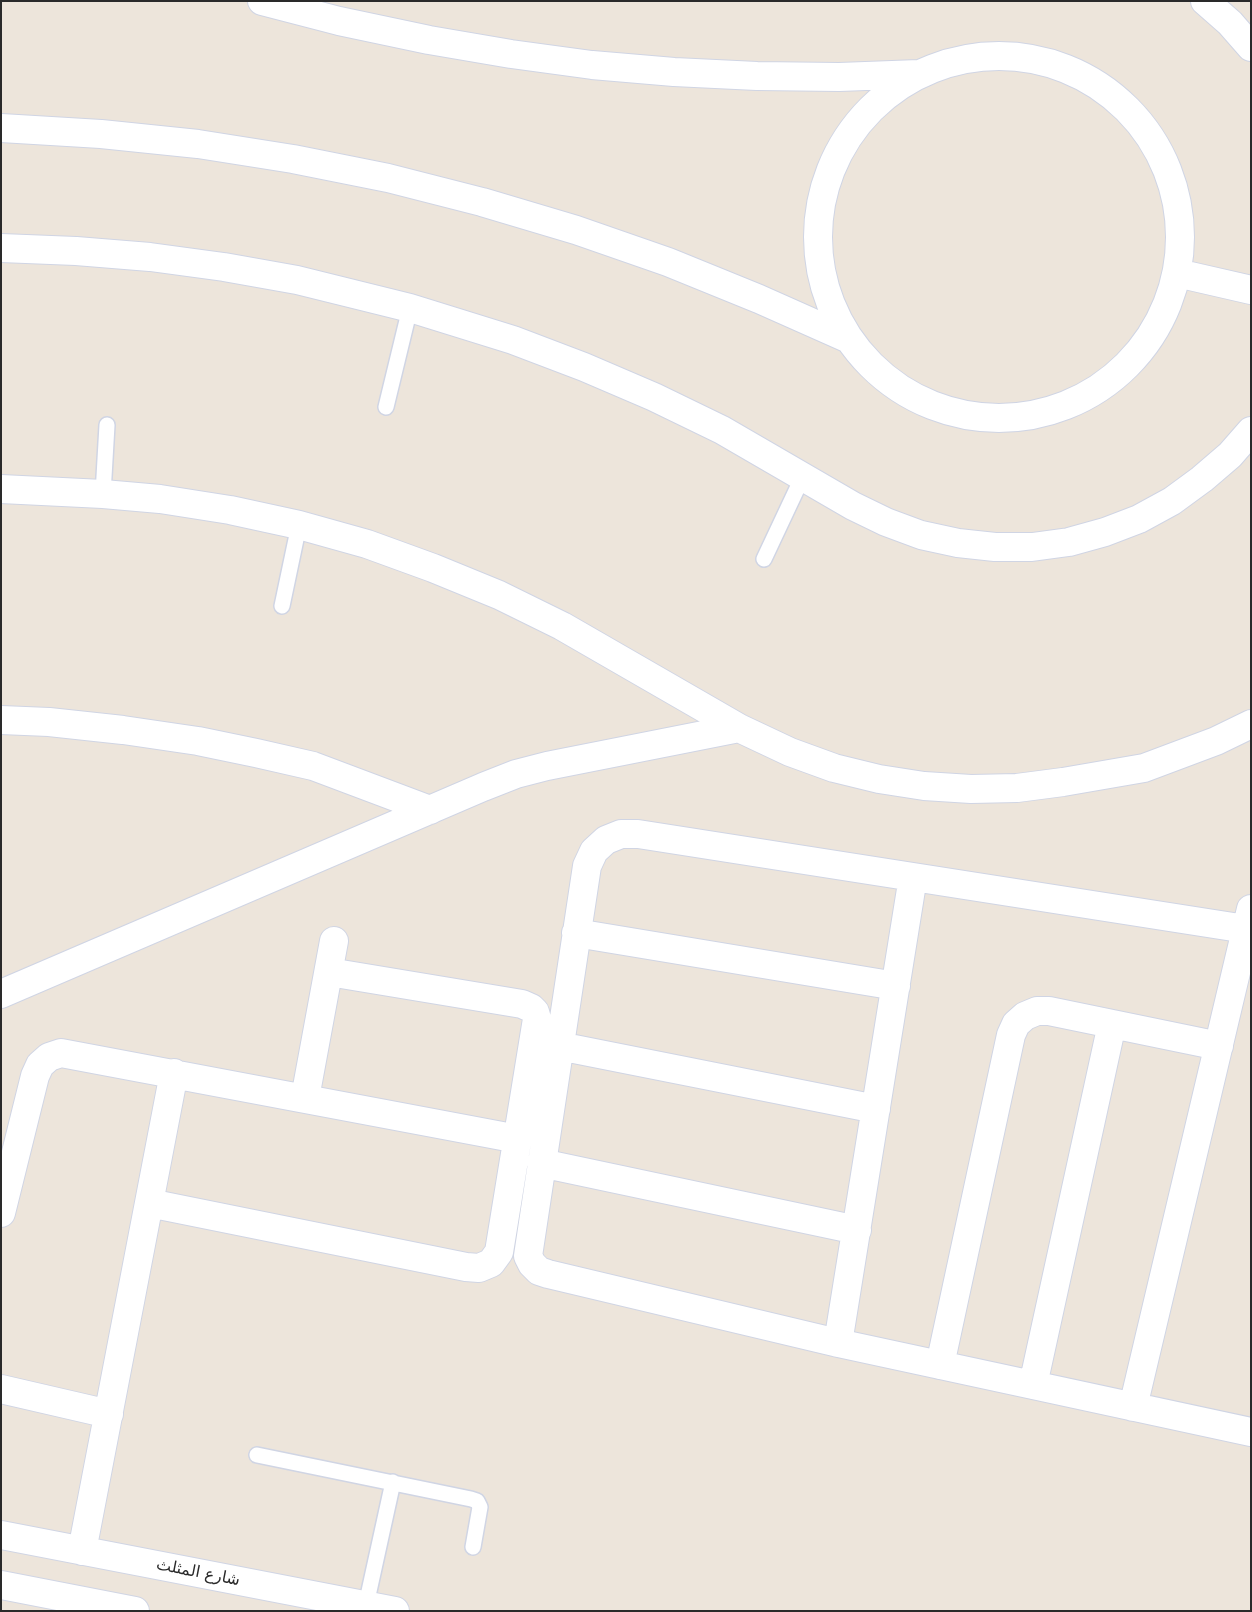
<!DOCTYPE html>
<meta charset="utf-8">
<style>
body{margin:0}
#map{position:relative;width:1252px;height:1612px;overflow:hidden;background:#ede5db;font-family:"DejaVu Sans",sans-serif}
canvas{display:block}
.frame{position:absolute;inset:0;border:2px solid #2a2a2a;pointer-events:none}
</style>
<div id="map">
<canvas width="1252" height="1612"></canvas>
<div class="frame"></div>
</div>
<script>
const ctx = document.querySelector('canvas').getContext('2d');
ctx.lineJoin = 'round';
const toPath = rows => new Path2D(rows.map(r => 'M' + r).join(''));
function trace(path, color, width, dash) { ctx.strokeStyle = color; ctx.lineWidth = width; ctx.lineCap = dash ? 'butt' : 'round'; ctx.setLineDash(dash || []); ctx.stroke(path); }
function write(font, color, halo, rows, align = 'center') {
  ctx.font = font + ' "DejaVu Sans","Noto Naskh Arabic",sans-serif'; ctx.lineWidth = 4.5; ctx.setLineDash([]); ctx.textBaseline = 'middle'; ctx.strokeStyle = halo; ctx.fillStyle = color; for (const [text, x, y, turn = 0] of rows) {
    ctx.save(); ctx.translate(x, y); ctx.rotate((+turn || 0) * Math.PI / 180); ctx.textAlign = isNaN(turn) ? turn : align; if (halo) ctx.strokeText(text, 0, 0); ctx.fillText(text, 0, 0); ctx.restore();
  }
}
const service = toPath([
 [386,407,410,308],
 [103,494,107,425],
 [764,559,803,476],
 [282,606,299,525],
 [257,1455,471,1499,477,1501,480,1507,473,1547],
 [366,1605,393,1482]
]);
const minor = toPath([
 [262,1,339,21,429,40,511,54,592,65,674,72,757,76,839,77,919,74],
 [1205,1,1230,23,1251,47],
 '818 237a181 181 0 1 1 362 0a181 181 0 1 1-362 0Z',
 [1,128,101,134,198,144,293,159,388,178,482,202,576,230,668,262,759,299,849,339],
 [1,248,76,251,150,257,224,267,297,280,410,308,513,340,584,367,654,397,722,430,853,506,886,522,921,535,958,543,995,547,1032,547,1069,542,1105,532,1139,519,1172,501,1202,479,1230,455,1251,431],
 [1177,273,1251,290],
 [1,489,103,494,160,499,230,510,299,525,367,544,433,568,499,595,562,626,739,728,790,752,834,768,879,779,924,786,971,789,1017,788,1063,782,1144,768,1216,741,1251,724],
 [1,720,49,722,123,730,198,741,256,753,313,766,430,810],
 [1246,929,638,834,621,834,606,840,594,851,587,866,528,1256,532,1264,539,1271,548,1274,838,1343,1251,1432],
 [576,933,896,986],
 [1,994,483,787,516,774,547,766,739,728],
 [559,1046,876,1109],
 [305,1098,334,941],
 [541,1163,857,1230],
 [149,1203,466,1267,479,1268,491,1263,499,1252,537,1019,535,1012,531,1008,522,1004,329,972],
 [1,1213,35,1076,40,1065,49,1057,61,1053,518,1139],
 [838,1343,913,877],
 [940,1365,1011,1035,1016,1024,1025,1016,1037,1011,1049,1011,1219,1046],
 [1033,1385,1112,1024],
 [1,1389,109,1414],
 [1133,1407,1251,909],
 [1,1535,395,1611],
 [82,1551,174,1073],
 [1,1585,135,1611]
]);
trace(service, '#d0d5e4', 18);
trace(minor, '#d0d5e4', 30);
trace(service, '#fff', 15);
trace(minor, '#fff', 28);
write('16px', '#2a2a2a', '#fff', [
 ["شارع المثلث",198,1573,11]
]);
</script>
